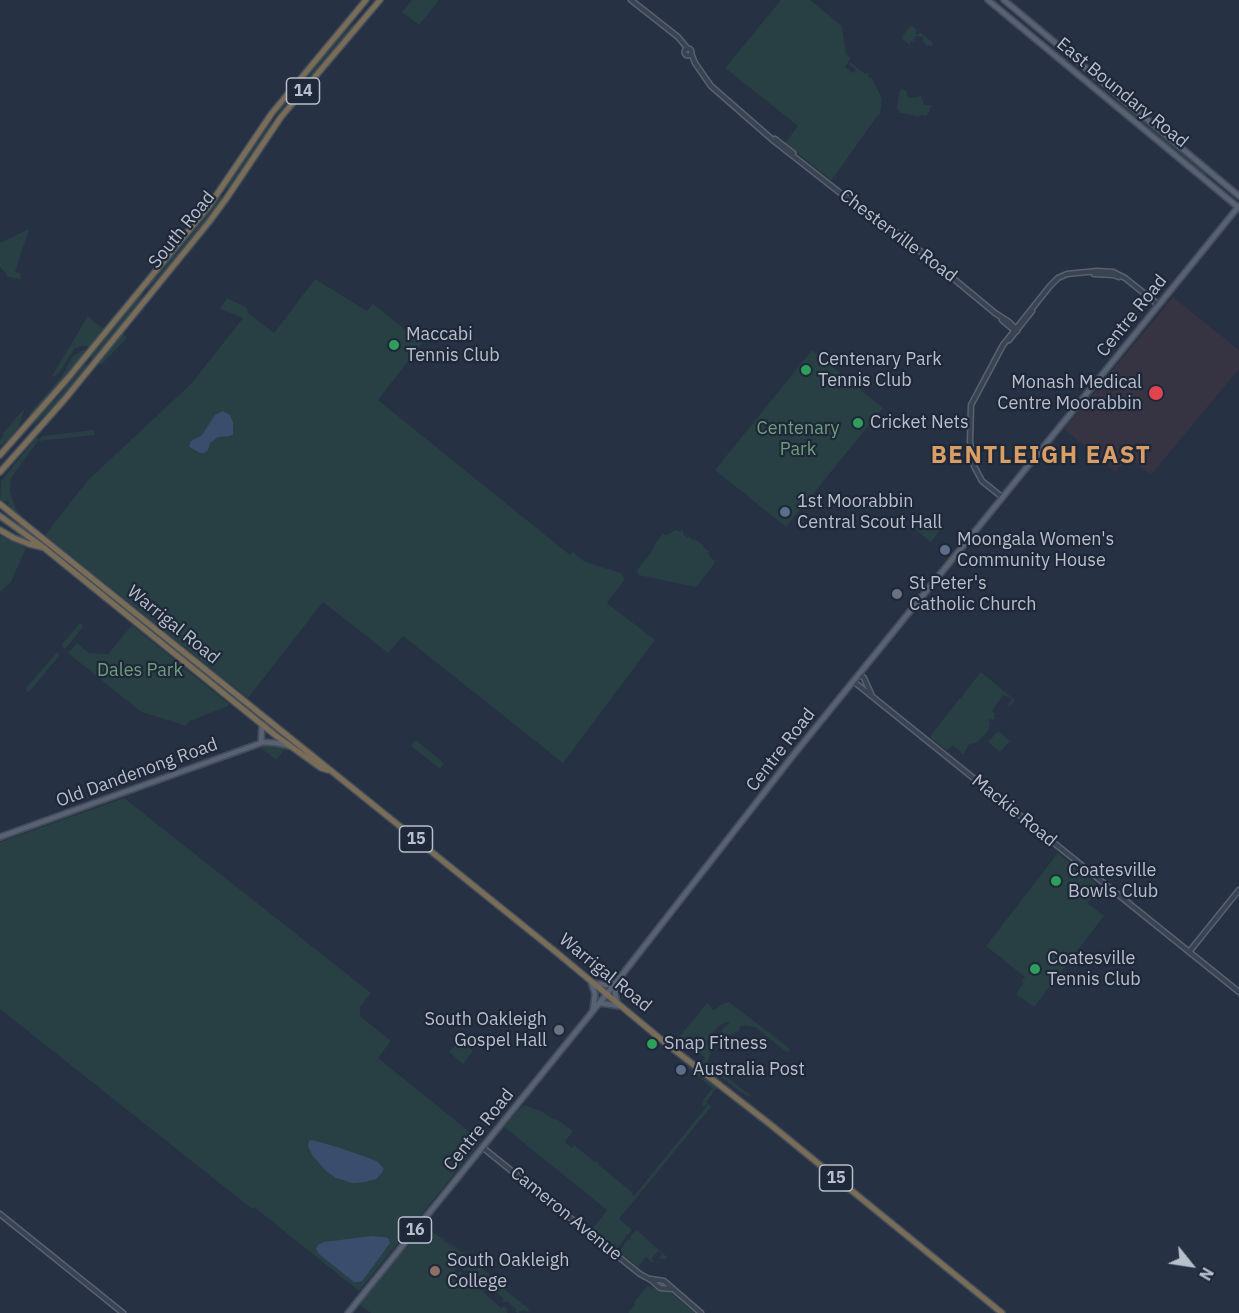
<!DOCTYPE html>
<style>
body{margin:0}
#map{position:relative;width:1239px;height:1313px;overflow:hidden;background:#263143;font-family:"IBM Plex Sans",sans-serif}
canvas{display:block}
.north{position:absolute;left:1161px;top:1235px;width:60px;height:60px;-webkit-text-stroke:4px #1f2838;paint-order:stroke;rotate:120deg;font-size:16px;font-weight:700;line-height:24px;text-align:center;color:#b8bfcc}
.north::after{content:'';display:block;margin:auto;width:21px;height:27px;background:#b8bfcc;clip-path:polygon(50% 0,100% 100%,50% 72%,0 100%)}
</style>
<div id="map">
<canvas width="1239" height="1313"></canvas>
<div class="north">N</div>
</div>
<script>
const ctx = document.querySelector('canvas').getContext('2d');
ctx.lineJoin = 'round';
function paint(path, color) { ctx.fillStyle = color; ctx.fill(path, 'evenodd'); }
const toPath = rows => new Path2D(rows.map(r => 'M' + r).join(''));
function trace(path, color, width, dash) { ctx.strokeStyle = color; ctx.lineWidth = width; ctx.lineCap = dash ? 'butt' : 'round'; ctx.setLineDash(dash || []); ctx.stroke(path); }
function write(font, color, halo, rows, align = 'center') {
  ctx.font = font + ' "IBM Plex Sans",sans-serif'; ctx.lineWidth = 4.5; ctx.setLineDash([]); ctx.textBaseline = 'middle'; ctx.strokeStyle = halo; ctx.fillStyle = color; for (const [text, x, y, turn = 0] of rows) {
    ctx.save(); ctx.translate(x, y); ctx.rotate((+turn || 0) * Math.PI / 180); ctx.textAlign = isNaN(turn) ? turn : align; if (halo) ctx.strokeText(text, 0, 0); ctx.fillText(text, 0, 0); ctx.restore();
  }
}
paint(toPath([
 [1173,297,1239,350,1239,369,1151,475,1128,457,1115,472,1064,429]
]), '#363343');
paint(toPath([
 [412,0,439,0,419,25,402,12],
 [781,0,810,0,842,26,846,54,851,58,845,67,853,73,856,70,849,64,850,62,865,74,868,73,868,77,872,78,882,99,880,115,878,115,841,167,831,180,785,143,798,126,725,68],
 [354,23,355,24,354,27,317,71,281,110,276,112,334,43],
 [911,25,917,30,915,33,918,35,920,32,933,43,932,46,925,45,926,43,923,42,923,37,915,36,914,41,910,41,910,45,902,39,903,35],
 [902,89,906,90,907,96,910,98,915,97,916,100,916,97,921,96,924,105,931,105,930,111,926,116,922,115,918,117,912,115,900,113,897,108,899,92],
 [1119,99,1124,102,1206,171,1207,178,1149,131,1120,106,1117,100],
 [272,117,271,127,251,157,229,188,226,189,225,187],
 [221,195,222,198,219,206,203,226,150,287,148,289,146,288,218,197],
 [29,229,15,272,20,273,21,279,7,277,7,275,0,267,0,243],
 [315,279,367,311,373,304,422,343,378,400,570,555,573,552,585,562,621,573,625,579,607,603,655,640,563,763,403,636,388,653,323,602,248,698,45,535,88,480,191,384,243,318,220,309,227,298,245,307,248,310,247,312,274,333],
 [143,293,143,295,132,313,92,360,92,356,94,350,140,294],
 [88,316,102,328,109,324,93,343,88,346,81,346,74,349,60,372,54,377,52,376],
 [127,328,128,328,123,334,127,338,101,365,97,363],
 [83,350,86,351,31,415,29,414,62,376,73,356],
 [812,350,883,408,786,527,715,470],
 [85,364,87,364,86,369,51,409,35,424,33,423,58,397],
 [25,408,18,428,7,441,0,446,0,440,4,435,2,434],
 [94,430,95,435,38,441,11,478,10,492,16,510,22,516,20,518,8,505,9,503,6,500,4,502,0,500,1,481,36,438,38,439,38,441,42,436],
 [926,516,941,528,932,541,930,542,915,529,924,517],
 [681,529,684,532,683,534,687,538,689,537,693,540,695,539,704,546,703,547,710,552,708,554,711,556,710,557,715,561,713,566,696,587,638,575,637,570,652,551,655,544,663,533,665,535,669,534,675,530,681,532],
 [0,535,26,548,11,582,0,592],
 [79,624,82,624,83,627,66,648,63,648,62,644],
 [132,625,183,667,230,705,190,721,186,726,145,713,141,712,68,653,77,643,89,653,108,654],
 [57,652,59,653,59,656,30,691,26,692,26,688],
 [980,673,982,673,1015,700,1009,706,1008,705,1012,699,1008,696,1007,697,1003,695,992,711,995,714,994,716,995,718,994,720,988,719,990,724,988,731,978,742,968,745,967,749,963,754,952,745,947,751,931,738,931,735,960,698,964,699,961,697],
 [998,731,1010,741,1000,752,988,742],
 [416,740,444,763,440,769,411,746],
 [267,745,279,746,285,749,276,760,260,747],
 [124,798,371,993,360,1007,360,1016,391,1041,378,1058,481,1141,359,1291,254,1207,252,1209,0,1009,0,842],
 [1057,854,1059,854,1100,887,1087,903,1104,916,1034,1007,1016,994,1024,983,1022,981,1025,977,986,946],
 [729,1002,789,1048,789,1052,785,1051,755,1027,741,1025,739,1031,718,1041,716,1038,724,1027,729,1024,729,1022,727,1022,720,1025,712,1033,707,1041,711,1054,707,1062,750,1095,749,1097,738,1090,702,1062,705,1058,686,1041,682,1046,675,1042,707,1003,710,1005,712,1009,714,1010,722,1004],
 [459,1040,473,1051,463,1064,449,1052],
 [675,1057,721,1089,720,1090,717,1088,706,1102,711,1107,619,1219,632,1230,627,1235,625,1236,626,1237,616,1250,615,1249,614,1250,590,1232,607,1210,504,1127,516,1113,511,1117,523,1106,527,1106,541,1111,553,1119,558,1120,573,1131,565,1142,572,1148,574,1145,595,1162,597,1161,600,1166,633,1193,632,1195,634,1196,707,1106,706,1104,704,1107,702,1105,704,1101,703,1100,711,1090,713,1089],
 [426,1224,468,1257,465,1264,462,1264,454,1270,458,1273,460,1272,462,1273,460,1275,482,1291,485,1289,483,1292,501,1308,504,1306,507,1309,506,1311,508,1313,371,1313,360,1305,358,1307,411,1240,401,1255,425,1226,463,1255],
 [636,1230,640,1232,640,1233,667,1257,664,1260,659,1258,662,1254,658,1251,651,1259,654,1261,653,1263,646,1257,638,1267,619,1252,628,1239,630,1240,631,1239,630,1237],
 [471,1260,494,1278,493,1279,489,1276,493,1280,487,1287,487,1285,466,1269,464,1271,463,1269,466,1267,468,1268,470,1266,469,1264],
 [495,1282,530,1310,526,1312,525,1310,519,1311,519,1313,515,1312,517,1310,513,1307,507,1301,505,1303,502,1301,504,1299,493,1290,491,1292,490,1290],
 [648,1285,649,1287,652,1287,659,1291,671,1293,695,1313,628,1313,635,1304,634,1302]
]), '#283f44');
paint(toPath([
 [223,411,230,415,233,423,233,434,230,436,218,437,210,443,208,450,204,453,200,453,191,448,189,446,191,441,202,435,215,415],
 [312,1140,337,1147,369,1158,378,1162,384,1169,381,1174,376,1179,365,1182,352,1183,336,1178,326,1171,312,1155,308,1146,309,1141],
 [372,1236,384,1237,388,1238,390,1243,366,1276,362,1281,358,1282,354,1282,319,1254,316,1249,318,1245,324,1242]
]), '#3b4d6c');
const minor = toPath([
 [631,0,678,37,688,49],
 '684.5 52a3.5 3.5 0 1 1 7 0a3.5 3.5 0 1 1-7 0Z',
 [691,53,695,63,711,86,774,141,839,192,902,236,995,313,1009,322,1014,327,1017,331],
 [775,139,793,153],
 [1094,274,1113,275,1119,277],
 [1002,320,1014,330],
 [1009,340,1032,311],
 [1002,497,982,481,974,466,970,442,971,405,1003,345,1050,286,1058,278,1067,274,1097,271,1113,272,1125,278,1155,302,1157,306],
 [859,674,864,678,872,696],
 [853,681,1239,992],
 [1189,952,1239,890],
 [482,1147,640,1274,651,1280,660,1288,672,1289],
 [0,1214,123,1313],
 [651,1279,664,1281,701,1313]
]);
const major = toPath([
 [988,0,1239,208],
 [1004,0,1239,196],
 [262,742,277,743,289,746],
 [0,837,261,743,262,725],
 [591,982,595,994,593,1009],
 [593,983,606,985,614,983],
 [617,1002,615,993,618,982],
 [600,1003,619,1006],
 [348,1313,618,980,795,753,1239,206]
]);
const highway = toPath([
 [0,455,68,378,209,206,272,113,366,0],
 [0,472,65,399,209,222,226,199,281,117,380,0],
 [0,504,556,952,663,1041,771,1125,1002,1313],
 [0,516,43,547,275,735,321,768,328,770],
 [0,530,14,538,29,544,41,547]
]);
trace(minor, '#596170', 7);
trace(major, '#444c5c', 8);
trace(highway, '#454e5d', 8);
trace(minor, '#3a4352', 4);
trace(major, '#586272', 4.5);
trace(highway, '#796d57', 5);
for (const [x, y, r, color] of [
 [394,345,6,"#2e9e5b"],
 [806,370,6,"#2e9e5b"],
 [1156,393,8,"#e0444e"],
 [858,423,6,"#2e9e5b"],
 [785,512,6,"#5c6f8a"],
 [945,550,6,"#5c6f8a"],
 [897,594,6,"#6b7280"],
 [1056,881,6,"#2e9e5b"],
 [1035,969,6,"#2e9e5b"],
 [559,1030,6,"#6b7280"],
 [652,1044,6,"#2e9e5b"],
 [681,1070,6,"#5c6f8a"],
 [435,1271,6,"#8d6e63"]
]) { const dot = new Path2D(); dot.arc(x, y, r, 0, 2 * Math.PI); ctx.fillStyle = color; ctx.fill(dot); trace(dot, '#1f2838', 2); }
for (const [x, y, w] of [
 [303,91,33],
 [416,839,33],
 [836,1178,33],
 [415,1230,33]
]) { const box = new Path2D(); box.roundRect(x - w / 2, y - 13, w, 26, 4.5); ctx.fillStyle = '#1f2838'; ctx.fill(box); trace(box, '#b8bfcc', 1.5); }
write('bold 16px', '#b8bfcc', null, [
 ["14",303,91],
 ["15",416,839],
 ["15",836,1178],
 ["16",415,1230]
]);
write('18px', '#b8bfcc', '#1f2838', [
 ["East Boundary Road",1122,93,39],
 ["South Road",182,230,-51],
 ["Chesterville Road",898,236,37],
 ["Centre Road",1132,316,-51],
 ["Warrigal Road",173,625,39],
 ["Centre Road",781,750,-52],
 ["Old Dandenong Road",137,773,-20],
 ["Mackie Road",1014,811,39],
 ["Warrigal Road",605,973,39],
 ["Centre Road",479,1130,-51],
 ["Cameron Avenue",566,1214,39]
]);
write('18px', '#b8bfcc', '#1f2838', [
 ["Maccabi",406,335],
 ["Tennis Club",406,356],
 ["Centenary Park",818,360],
 ["Tennis Club",818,381],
 ["Monash Medical",1142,383,"right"],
 ["Centre Moorabbin",1142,404,"right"],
 ["Cricket Nets",870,423],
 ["1st Moorabbin",797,502],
 ["Central Scout Hall",797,523],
 ["Moongala Women's",957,540],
 ["Community House",957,561],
 ["St Peter's",909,584],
 ["Catholic Church",909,605],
 ["Coatesville",1068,871],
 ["Bowls Club",1068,892],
 ["Coatesville",1047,959],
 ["Tennis Club",1047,980],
 ["South Oakleigh",547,1020,"right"],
 ["Gospel Hall",547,1041,"right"],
 ["Snap Fitness",664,1044],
 ["Australia Post",693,1070],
 ["South Oakleigh",447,1261],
 ["College",447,1282]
], 'left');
write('18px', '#6e9e7b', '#1f2838', [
 ["Centenary",798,429],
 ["Park",798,450],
 ["Dales Park",140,671]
]);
ctx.letterSpacing = '1.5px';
write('bold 24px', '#d99d66', '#1f2838', [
 ["BENTLEIGH EAST",1041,456]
]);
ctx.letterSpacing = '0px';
</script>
